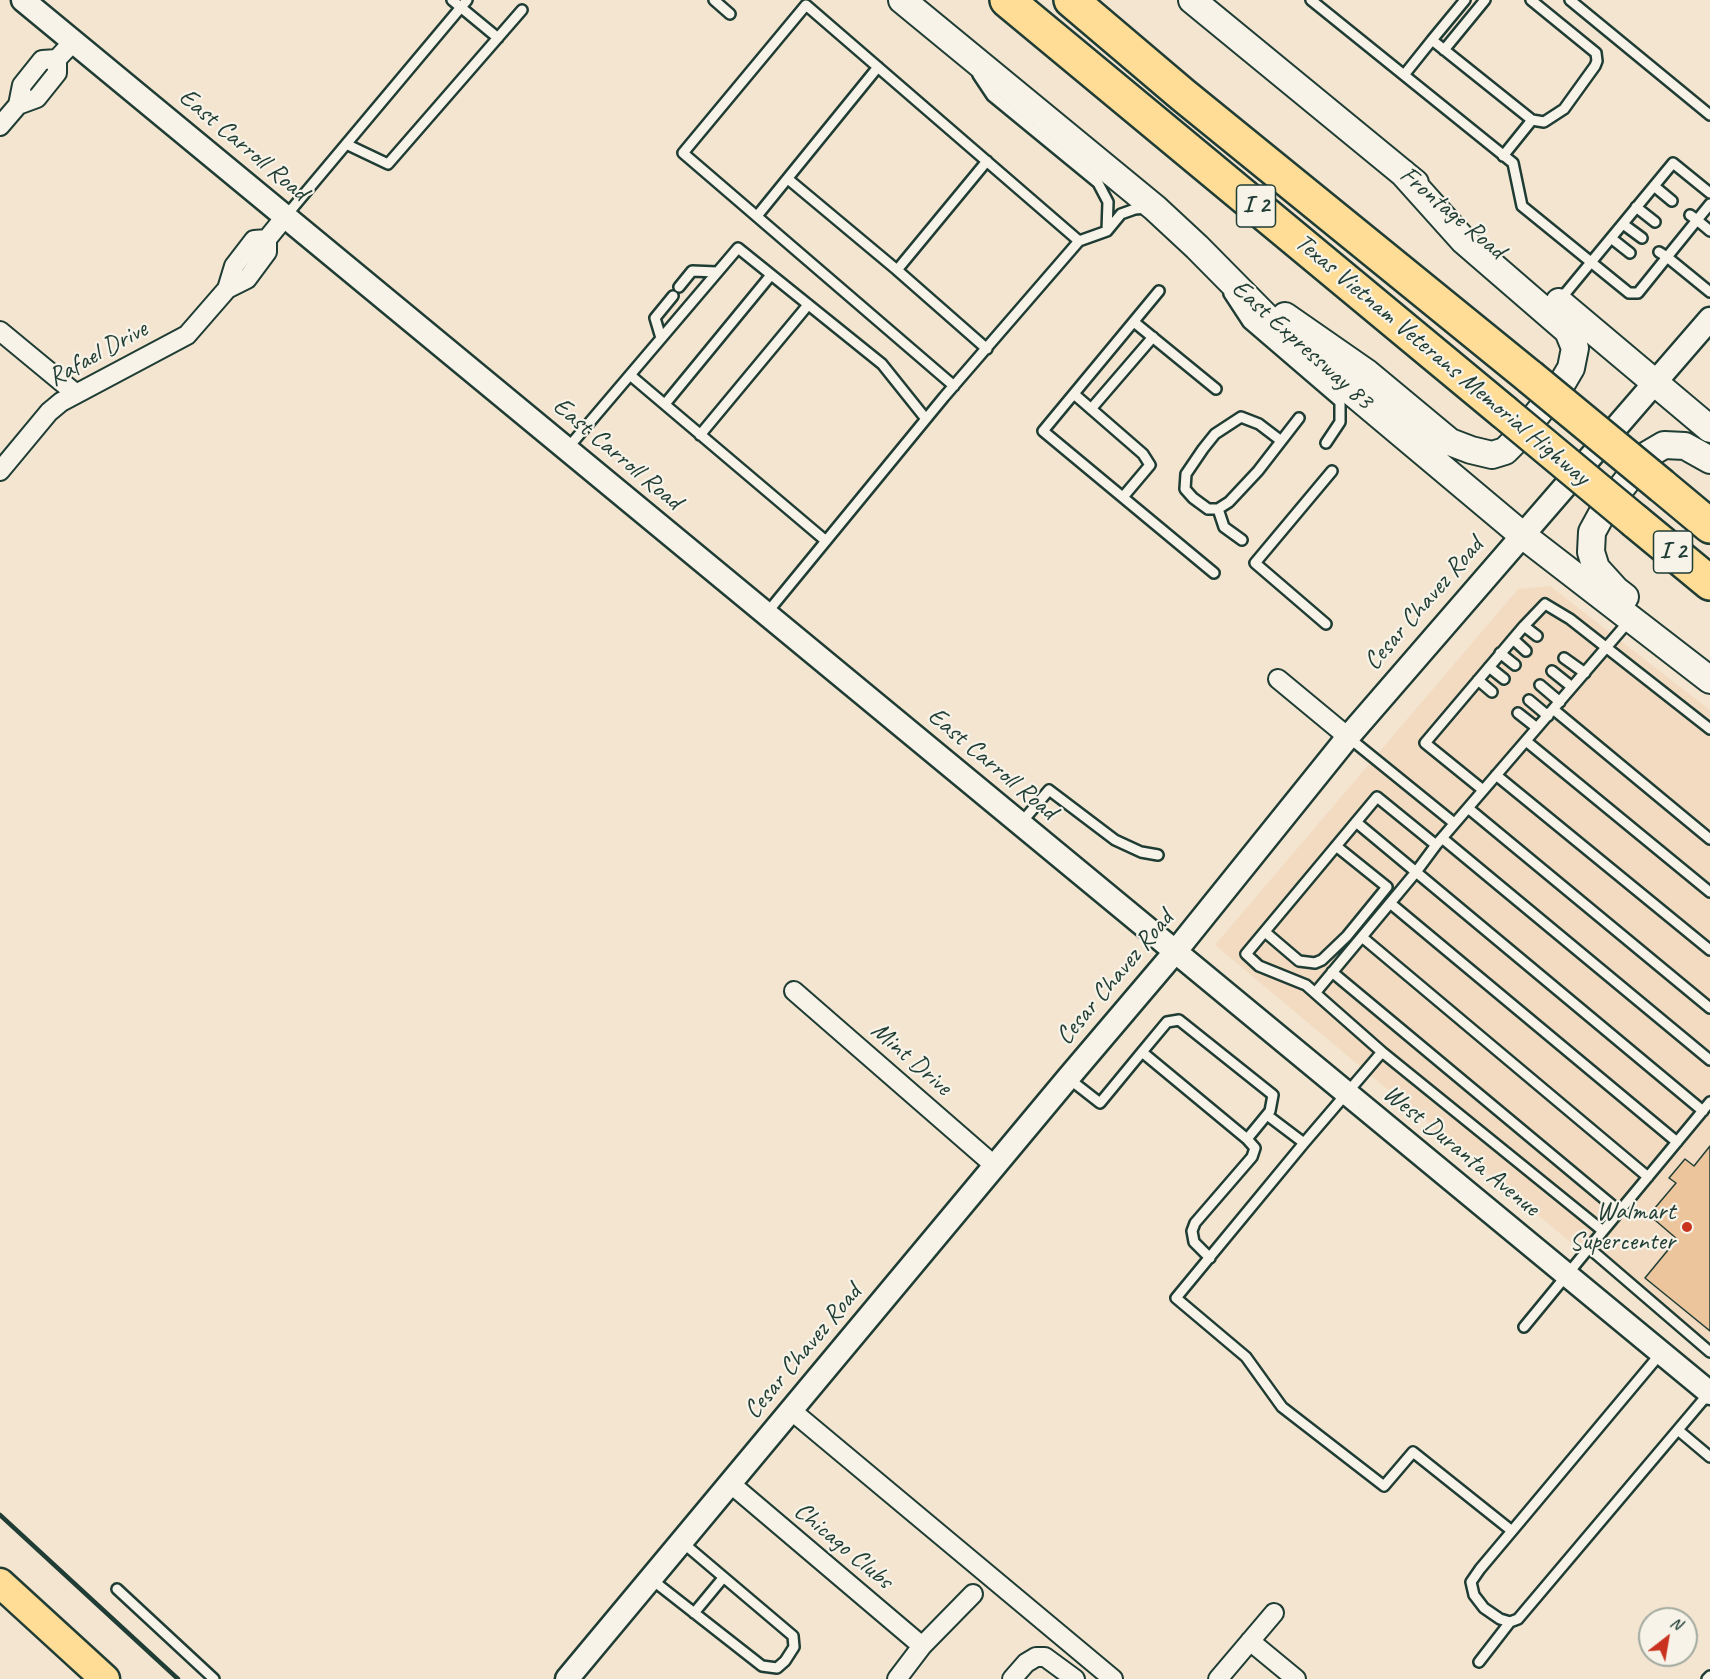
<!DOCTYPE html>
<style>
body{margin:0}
#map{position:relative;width:1710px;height:1679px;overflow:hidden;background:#f4e5d1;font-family:Caveat,sans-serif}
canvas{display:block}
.north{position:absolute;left:1638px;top:1607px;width:60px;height:60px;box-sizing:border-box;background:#f7f3e8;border:2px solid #a1aaa0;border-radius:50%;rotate:31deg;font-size:16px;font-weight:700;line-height:24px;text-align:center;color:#1f3d34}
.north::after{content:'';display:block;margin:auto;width:21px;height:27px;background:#c8321e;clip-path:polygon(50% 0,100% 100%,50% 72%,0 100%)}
</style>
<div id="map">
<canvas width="1710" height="1679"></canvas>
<div class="north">N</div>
</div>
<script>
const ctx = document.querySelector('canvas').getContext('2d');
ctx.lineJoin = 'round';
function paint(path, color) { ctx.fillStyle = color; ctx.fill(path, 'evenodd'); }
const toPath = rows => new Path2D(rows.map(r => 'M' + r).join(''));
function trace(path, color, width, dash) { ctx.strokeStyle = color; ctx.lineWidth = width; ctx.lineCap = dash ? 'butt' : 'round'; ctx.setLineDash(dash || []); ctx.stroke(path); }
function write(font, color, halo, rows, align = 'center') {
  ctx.font = font + ' Caveat,sans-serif'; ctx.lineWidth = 4.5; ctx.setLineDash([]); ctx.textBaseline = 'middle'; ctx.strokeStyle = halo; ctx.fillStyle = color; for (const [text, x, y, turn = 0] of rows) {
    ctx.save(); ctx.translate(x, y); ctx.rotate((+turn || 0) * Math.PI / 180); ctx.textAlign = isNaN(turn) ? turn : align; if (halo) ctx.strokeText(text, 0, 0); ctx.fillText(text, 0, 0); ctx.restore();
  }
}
paint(toPath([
 [1550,586,1710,710,1710,1359,1215,945,1518,589]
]), '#f2dbc1');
const building = toPath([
 [1710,1146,1710,1331,1645,1278,1677,1239,1649,1215,1676,1183,1669,1178,1685,1159,1694,1166,1710,1146]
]);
paint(building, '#ecc59c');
trace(building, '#1f3d34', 1.5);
const service = toPath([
 [452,0,498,38],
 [714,0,730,14],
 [1311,0,1513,163,1522,206,1629,293,1638,293,1667,257,1659,252],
 [1531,0,1596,53,1597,61,1595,66,1564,109,1544,122,1532,120],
 [1570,0,1710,115],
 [1432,40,1465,0],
 [1444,50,1485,0],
 [978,75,992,96,1098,183,1108,202,1107,231],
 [1404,75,1432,40,1532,120,1503,156],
 [346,144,388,164,522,10],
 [788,179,897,270,987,349],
 [1654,186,1672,201],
 [1710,204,1697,220,1710,231],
 [1636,207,1655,222],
 [1690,215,1697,220,1667,257,1710,292],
 [757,216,878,67],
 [285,217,467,0],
 [1623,224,1642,238],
 [1611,238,1630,253],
 [897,270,987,161],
 [679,287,692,271,717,272],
 [1159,291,1043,431,1214,573],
 [1229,294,1248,323,1340,402,1340,422,1326,443],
 [1559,301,1673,163,1710,193],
 [1134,322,1216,389],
 [661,338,655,318,673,296],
 [630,375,826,541],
 [954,386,683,153,806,5,1079,241],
 [1074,394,1143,454,1150,465,1123,497],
 [665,404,771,275],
 [1091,409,1153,337],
 [700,435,808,305],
 [1280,440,1259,424,1241,417,1215,434,1203,449,1186,474,1185,489,1193,498,1208,509,1218,509,1229,502,1258,471,1299,418],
 [567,449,738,248,882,364,926,419],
 [1218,509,1224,527,1242,540],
 [766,614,944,397,1079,241,1107,231,1121,214,1135,209,1147,208],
 [1326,624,1255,563,1332,471],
 [1524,626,1537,636],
 [1513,639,1526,651],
 [1500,653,1515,665],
 [1564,658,1585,673],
 [1489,667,1504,679],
 [1552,671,1572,687],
 [1478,680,1492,692],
 [1540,685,1560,702],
 [1529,700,1548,716],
 [1553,709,1710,839],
 [1518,713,1537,728],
 [1348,737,1454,823],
 [1526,741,1710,892],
 [1496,775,1710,950],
 [1483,790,1425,743,1524,626,1545,604,1570,619,1710,729],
 [1468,808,1710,1008],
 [1356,822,1703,1111],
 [1021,823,1049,790,1115,840,1141,852,1158,855],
 [1442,838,1710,1060],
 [1390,903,1677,1142],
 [1265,932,1299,961,1315,963,1322,960,1347,936,1387,887,1336,846],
 [1362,937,1648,1177],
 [1332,972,1619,1211],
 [1315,993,1416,872,1436,845,1629,621],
 [1382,1052,1306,985,1259,966,1246,954,1377,797,1436,845],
 [1068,1078,1100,1103,1142,1052,1167,1022,1179,1020,1273,1095,1270,1111,1247,1139,1142,1052],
 [1267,1115,1304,1143],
 [1603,1231,1710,1102],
 [1589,1248,1710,1352],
 [1210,1258,1194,1242,1192,1231,1195,1223,1252,1157,1255,1148,1247,1139],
 [1524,1327,1603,1231,1382,1052,1304,1143,1176,1298,1246,1357,1282,1407,1384,1486,1413,1452,1512,1531,1661,1353],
 [1678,1430,1710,1457],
 [1512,1531,1480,1569,1471,1582,1474,1595,1484,1608,1500,1619,1510,1622,1518,1619,1709,1393],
 [651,1579,762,1666,777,1668,785,1661,794,1647,793,1636,682,1542],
 [117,1589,214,1679],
 [694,1613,723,1578],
 [1479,1662,1510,1622],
 [1707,1679,1710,1676]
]);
const minor = toPath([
 [18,105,37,98,57,73,57,59],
 [0,126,18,105,22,85,42,60,57,59,73,42],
 [227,289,234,266,254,240,267,239],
 [0,331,75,393],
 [0,471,49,412,61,402,187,335,227,289,247,279,267,252,267,239,285,217],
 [1278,679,1348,737],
 [794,991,995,1166],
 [792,1411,1113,1679],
 [731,1484,922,1646],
 [1250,1641,1296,1679],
 [897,1679,922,1646,973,1594],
 [1012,1679,1026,1663,1036,1657,1045,1657,1075,1679],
 [1218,1679,1274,1613]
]);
const tertiary = toPath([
 [23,0,1710,1393],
 [567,1679,1068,1078,1175,952,1348,737,1710,319]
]);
const secondary = toPath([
 [902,0,1155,208,1197,247,1285,336,1521,534,1710,680],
 [1192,0,1415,183],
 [1559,302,1710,429],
 [1285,316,1367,373,1450,442,1471,450,1492,455,1505,451,1516,440,1561,385,1571,368,1575,348,1568,331,1464,241,1403,173],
 [1625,597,1616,590,1596,568,1591,552,1592,532,1604,510,1647,455,1664,445,1685,446,1710,460]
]);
const primary = toPath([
 [0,1583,105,1679]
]);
const motorway = toPath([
 [1007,0,1504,412],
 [1071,0,1183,95,1530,377],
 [1662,486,1710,526],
 [1635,521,1710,583]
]);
trace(service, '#1f3d34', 14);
trace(minor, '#1f3d34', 22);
trace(tertiary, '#1f3d34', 27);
trace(secondary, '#1f3d34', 30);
trace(primary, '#1f3d34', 33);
trace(motorway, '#1f3d34', 38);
trace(service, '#f7f3e8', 9);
trace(minor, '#f7f3e8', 18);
trace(tertiary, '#f7f3e8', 22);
trace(secondary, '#f7f3e8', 26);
trace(primary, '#ffdd96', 28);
trace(motorway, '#ffdd96', 33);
trace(toPath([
 [0,1515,178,1679]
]), '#1f3d34', 4.5);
const motorwayBridge = toPath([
 [1530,377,1662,486],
 [1504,412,1635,521]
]);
trace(motorwayBridge, '#1f3d34', 38, []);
trace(motorwayBridge, '#ffdd96', 33);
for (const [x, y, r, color] of [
 [1687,1227,6,"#c8321e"]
]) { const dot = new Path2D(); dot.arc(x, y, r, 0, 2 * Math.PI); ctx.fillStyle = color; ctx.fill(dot); trace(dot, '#f7f3e8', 2); }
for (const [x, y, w] of [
 [1256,206,39],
 [1673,552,39]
]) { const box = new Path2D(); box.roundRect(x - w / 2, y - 21, w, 42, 4.5); ctx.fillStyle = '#f7f3e8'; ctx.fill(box); trace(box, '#1f3d34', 1.5); }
write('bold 24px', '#1f3d34', null, [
 ["I 2",1256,206],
 ["I 2",1673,552]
]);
write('26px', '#1f3d34', '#f7f3e8', [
 ["East Carroll Road",243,145,40],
 ["Frontage Road",1452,213,40],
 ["East Expressway 83",1302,345,42],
 ["Rafael Drive",98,354,-29],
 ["Texas Vietnam Veterans Memorial Highway",1442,360,40],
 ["East Carroll Road",617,454,40],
 ["Cesar Chavez Road",1424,604,-49],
 ["East Carroll Road",992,764,40],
 ["Cesar Chavez Road",1115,978,-50],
 ["Mint Drive",911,1059,41],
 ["West Duranta Avenue",1461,1151,39],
 ["Cesar Chavez Road",803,1352,-50],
 ["Chicago Clubs",843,1546,40]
]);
write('26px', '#1f3d34', '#f7f3e8', [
 ["Walmart",1675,1212],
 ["Supercenter",1675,1242]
], 'right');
</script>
